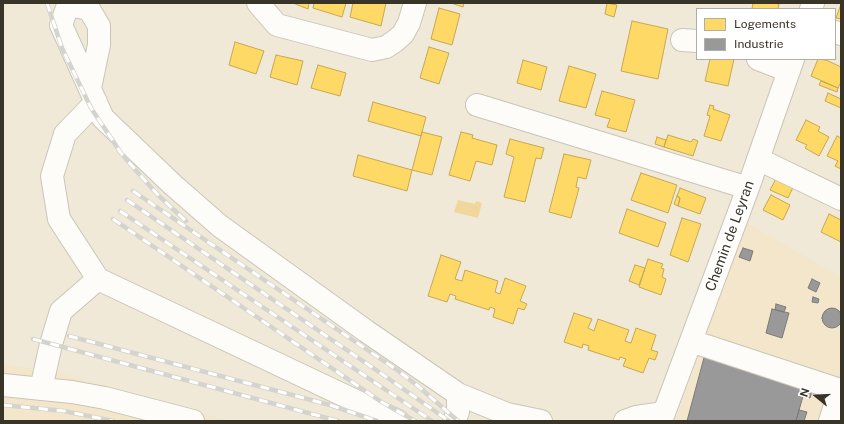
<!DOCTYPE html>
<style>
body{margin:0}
#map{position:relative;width:844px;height:424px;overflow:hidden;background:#f0e9d8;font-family:"Public Sans",sans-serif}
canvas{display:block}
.frame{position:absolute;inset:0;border:4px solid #393428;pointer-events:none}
.legend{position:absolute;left:696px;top:8px;width:140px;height:52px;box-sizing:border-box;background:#fff;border:1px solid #b0aea9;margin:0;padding:5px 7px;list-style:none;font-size:12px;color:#393428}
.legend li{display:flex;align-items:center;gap:8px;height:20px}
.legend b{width:20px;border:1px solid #b0aea9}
.north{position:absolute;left:796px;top:376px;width:40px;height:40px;-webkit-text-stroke:3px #fff;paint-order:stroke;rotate:288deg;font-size:11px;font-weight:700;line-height:16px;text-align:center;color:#393428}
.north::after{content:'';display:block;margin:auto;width:14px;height:18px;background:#393428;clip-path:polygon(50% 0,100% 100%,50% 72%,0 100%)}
</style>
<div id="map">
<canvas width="844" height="424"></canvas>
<div class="frame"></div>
<ul class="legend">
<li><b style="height:11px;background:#ffd966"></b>Logements</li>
<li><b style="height:11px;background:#999"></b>Industrie</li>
</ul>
<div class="north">N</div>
</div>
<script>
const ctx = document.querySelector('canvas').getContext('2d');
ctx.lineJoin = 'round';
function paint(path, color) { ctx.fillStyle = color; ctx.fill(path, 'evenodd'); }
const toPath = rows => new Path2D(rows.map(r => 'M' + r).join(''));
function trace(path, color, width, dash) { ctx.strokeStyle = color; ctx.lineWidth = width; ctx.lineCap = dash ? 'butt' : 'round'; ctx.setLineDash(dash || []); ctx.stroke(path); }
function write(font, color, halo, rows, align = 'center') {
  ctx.font = font + ' "Public Sans",sans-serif'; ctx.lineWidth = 4; ctx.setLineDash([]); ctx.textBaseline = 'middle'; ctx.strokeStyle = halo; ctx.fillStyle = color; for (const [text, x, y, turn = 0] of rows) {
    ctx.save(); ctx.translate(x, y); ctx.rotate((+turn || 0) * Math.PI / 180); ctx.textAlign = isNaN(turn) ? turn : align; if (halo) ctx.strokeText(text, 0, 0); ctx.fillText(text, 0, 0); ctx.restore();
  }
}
paint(toPath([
 [747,223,841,277,841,421,675,421],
 [3,365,49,370,228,421,3,421]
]), '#f3e6ca');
paint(toPath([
 [458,200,475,204,476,201,482,203,478,218,454,212]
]), '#f1d79c');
const homes = toPath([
 [293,3,309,3,308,9,293,3],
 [314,3,346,3,342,17,313,8,314,3],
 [353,3,386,3,381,26,350,17,353,3],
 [451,3,464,3,463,7,451,3],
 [607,3,617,5,614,17,605,14,607,3],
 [753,3,774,3,779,4,778,9,752,9,753,3],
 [841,4,841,19,836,18,841,4],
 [439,8,460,14,452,45,431,39,439,8],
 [632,21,668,29,658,79,621,71,632,21],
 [235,42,264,51,256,74,229,65,235,42],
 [429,47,449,53,439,84,420,78,429,47],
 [276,55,303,61,297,85,270,77,276,55],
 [710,59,734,59,728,86,705,81,710,59],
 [818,59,826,60,841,67,841,82,838,88,811,76,818,59],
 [523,60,547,67,541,90,517,83,523,60],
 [318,65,346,73,340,96,311,88,318,65],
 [569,66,596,74,586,108,559,101,569,66],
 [821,81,838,88,837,92,819,85,821,81],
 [602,91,635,100,626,132,607,127,610,119,595,115,602,91],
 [828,93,841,99,841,108,825,101,828,93],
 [373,102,426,117,421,136,368,121,373,102],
 [710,105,714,106,713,109,730,115,721,141,704,136,710,116,707,115,710,105],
 [806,120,820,127,818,131,829,137,819,156,805,148,807,145,796,140,806,120],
 [422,132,442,137,432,175,412,170,422,132],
 [461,132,473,135,472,138,497,145,492,165,476,161,470,181,449,175,461,132],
 [668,135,691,142,693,139,698,141,693,156,664,147,668,135],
 [837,136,841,138,841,169,835,166,838,161,827,156,837,136],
 [657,137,666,140,664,147,655,144,657,137],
 [510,139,544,148,541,159,536,158,525,202,504,197,514,157,506,154,510,139],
 [564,154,591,160,586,179,578,177,576,187,579,188,571,218,549,212,564,154],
 [358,155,412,170,407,191,353,176,358,155],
 [641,173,677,185,668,213,631,200,641,173],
 [779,173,796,181,788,198,770,190,779,173],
 [680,188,706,198,700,214,678,206,680,198,677,196,680,188],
 [771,195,790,205,783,220,763,210,771,195],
 [677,196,680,198,678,206,674,204,677,196],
 [627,209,666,223,658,247,619,233,627,209],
 [829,214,841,220,841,242,821,232,829,214],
 [682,218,701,224,688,262,670,255,682,218],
 [441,255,461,262,455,279,462,281,465,270,498,281,495,292,500,294,505,278,526,286,520,301,527,304,524,310,518,308,513,324,493,317,495,309,490,307,489,310,455,299,456,296,450,294,447,302,428,296,441,255],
 [648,259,663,264,661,268,664,269,662,277,666,279,661,295,639,287,648,259],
 [635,265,645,268,639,285,629,281,635,265],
 [574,313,592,319,588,328,594,331,598,319,629,330,625,341,631,343,636,328,656,335,651,350,658,352,655,360,649,358,643,373,623,366,626,359,620,357,619,360,588,350,589,346,583,344,582,348,564,342,574,313]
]);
paint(homes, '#ffd966');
trace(homes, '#c4a853', 1);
const industry = toPath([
 [743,248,753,251,750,261,739,257,743,248],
 [812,279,820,283,816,292,808,288,812,279],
 [813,297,819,299,818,303,812,302,813,297],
 [776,304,786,307,784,312,775,310,776,304],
 '822 318a10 10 0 1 1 20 0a10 10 0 1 1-20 0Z',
 [772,309,789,313,782,338,766,333,772,309],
 [705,354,807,382,796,421,687,421,705,354],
 [807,382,814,384,810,398,803,396,807,382],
 [799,410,807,412,804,421,796,421,799,410]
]);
paint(industry, '#999');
trace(industry, '#7c7b77', 1);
const minor = toPath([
 [258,3,277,25,372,50,386,47,395,41,403,34,409,23,415,3],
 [811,9,813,3],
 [835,32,841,34],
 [682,40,697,41],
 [758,59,789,71],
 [90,88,99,45,99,26,89,9,68,5,61,25,103,118,173,185,220,226,366,331,458,394,507,414,541,421],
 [96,102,65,134,52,176,59,219,98,279,398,421],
 [477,105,748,188],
 [758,159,841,199],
 [691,341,840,390,830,421],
 [3,385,72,392,105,398,193,421],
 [41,389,51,344,61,311,98,279],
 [454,421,458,412,458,394],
 [625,421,636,417,664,413],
 [661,421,748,188,793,59]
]);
trace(minor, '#cac5b8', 24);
trace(minor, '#fdfcf9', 22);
const rail = toPath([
 [47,3,62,48,91,108,121,153,139,174,159,196,186,221],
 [133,191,397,370,418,386,458,421],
 [127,200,382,374,449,421],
 [120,211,432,421],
 [113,219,380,401,415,421],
 [69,336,330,405,377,421],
 [33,339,338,421],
 [3,405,64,411,113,421]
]);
trace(rail, '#d5d3ce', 4.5);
trace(rail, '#fff', 3, [9]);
write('14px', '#393428', '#fff', [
 ["Chemin de Leyran",730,236,-70]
]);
</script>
